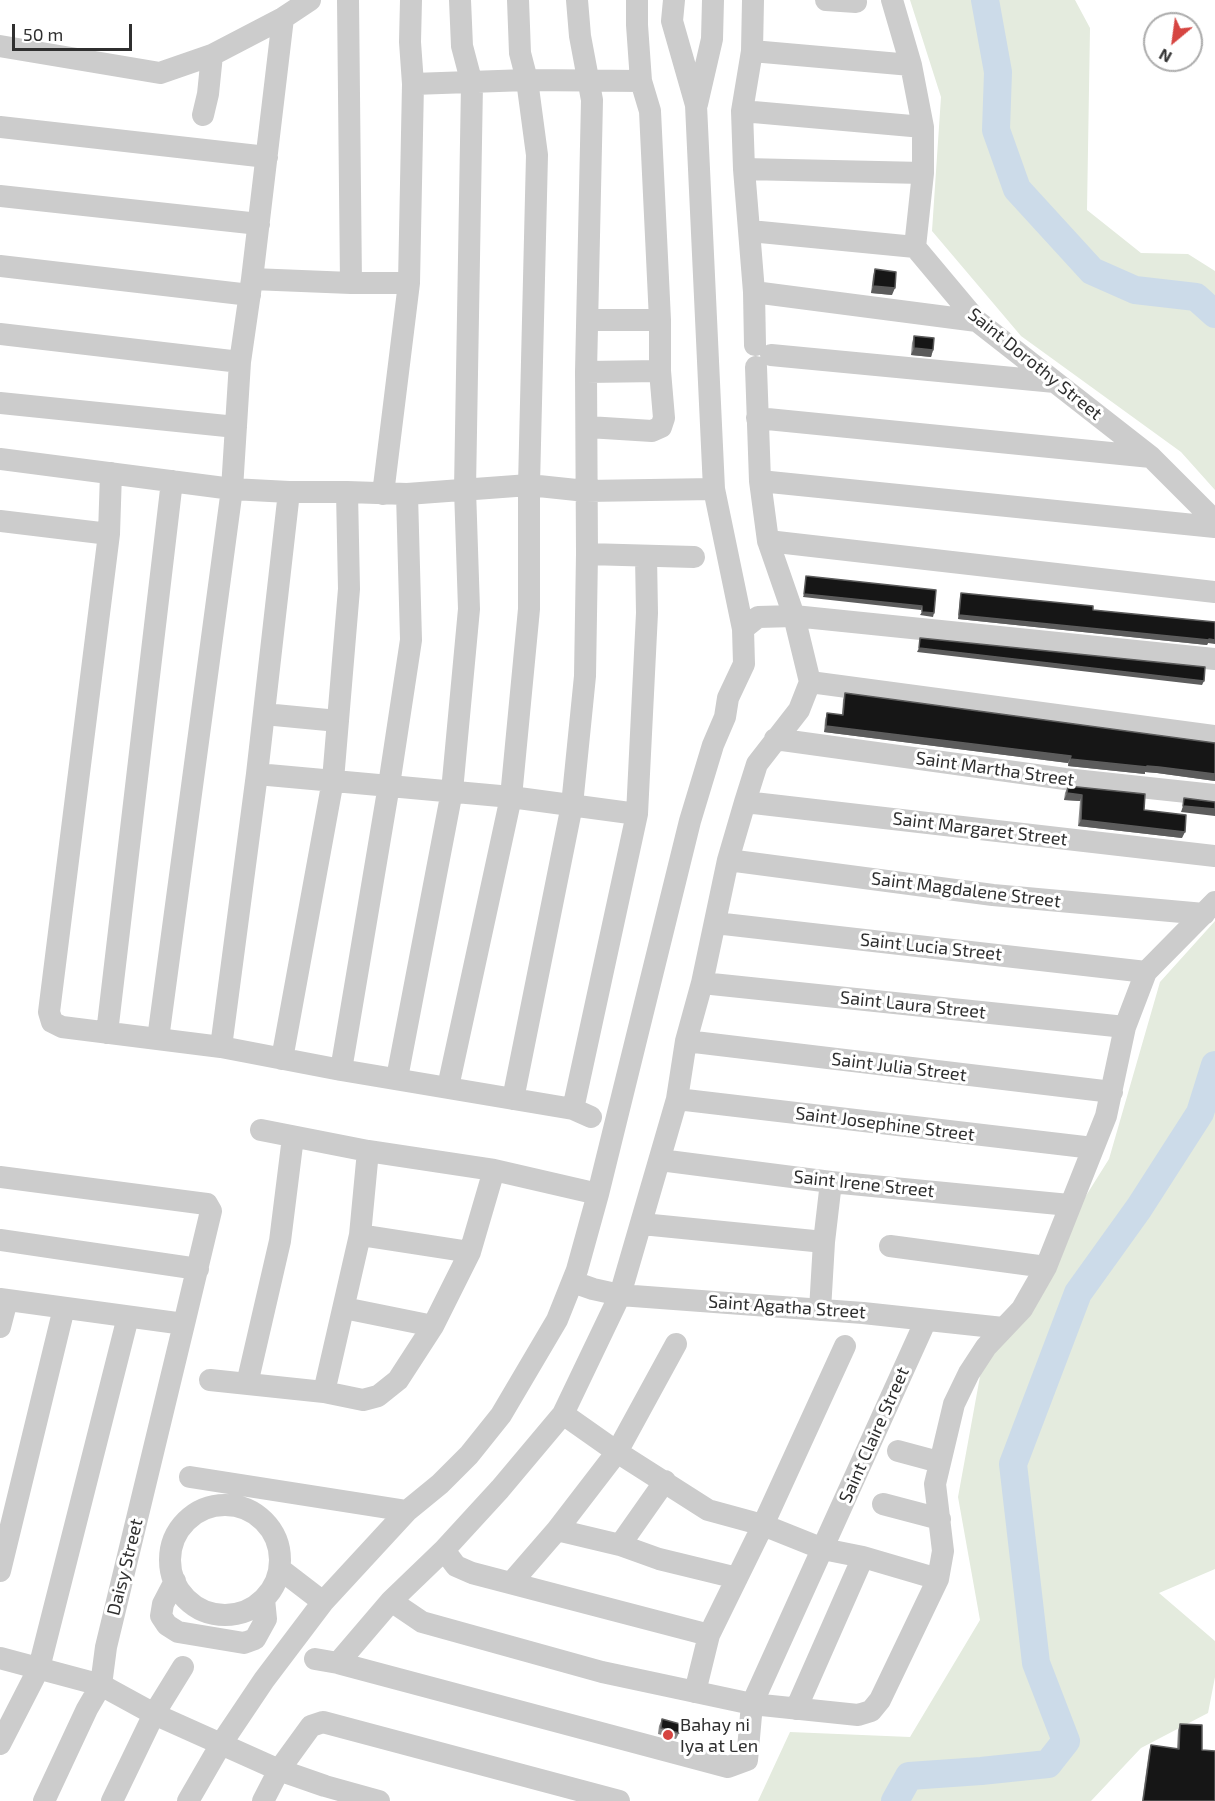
<!DOCTYPE html>
<style>
body{margin:0}
#map{position:relative;width:1215px;height:1801px;overflow:hidden;background:#fff;font-family:"Exo 2",sans-serif}
canvas{display:block}
.north{position:absolute;left:1143px;top:12px;width:60px;height:60px;box-sizing:border-box;background:#fff;border:2px solid #acacac;border-radius:50%;rotate:209deg;font-size:16px;font-weight:700;line-height:24px;text-align:center;color:#2f2f2f}
.north::after{content:'';display:block;margin:auto;width:21px;height:27px;background:#d64541;clip-path:polygon(50% 0,100% 100%,50% 72%,0 100%)}
.scale{position:absolute;left:12px;top:24px;width:120px;height:27px;box-sizing:border-box;border:3px solid #2f2f2f;border-top:0;padding-left:8px;font-size:18px;line-height:21px;white-space:nowrap;color:#2f2f2f;-webkit-text-stroke:4px #fff;paint-order:stroke}
</style>
<div id="map">
<canvas width="1215" height="1801"></canvas>
<div class="north">N</div>
<div class="scale">50 m</div>
</div>
<script>
const ctx = document.querySelector('canvas').getContext('2d');
ctx.lineJoin = 'round';
function paint(path, color) { ctx.fillStyle = color; ctx.fill(path, 'evenodd'); }
const toPath = rows => new Path2D(rows.map(r => 'M' + r).join(''));
function trace(path, color, width, dash) { ctx.strokeStyle = color; ctx.lineWidth = width; ctx.lineCap = dash ? 'butt' : 'round'; ctx.setLineDash(dash || []); ctx.stroke(path); }
function write(font, color, halo, rows, align = 'center') {
  ctx.font = font + ' "Exo 2",sans-serif'; ctx.lineWidth = 6; ctx.setLineDash([]); ctx.textBaseline = 'middle'; ctx.strokeStyle = halo; ctx.fillStyle = color; for (const [text, x, y, turn = 0] of rows) {
    ctx.save(); ctx.translate(x, y); ctx.rotate((+turn || 0) * Math.PI / 180); ctx.textAlign = isNaN(turn) ? turn : align; if (halo) ctx.strokeText(text, 0, 0); ctx.fillText(text, 0, 0); ctx.restore();
  }
}
paint(toPath([
 [910,0,1075,0,1090,28,1087,210,1141,253,1188,254,1215,271,1215,490,1181,452,1021,336,932,231,941,97],
 [1215,921,1215,1569,1159,1593,1215,1641,1215,1677,1208,1713,1141,1748,1091,1801,758,1801,790,1732,910,1737,980,1620,958,1497,983,1360,1109,1159,1160,982]
]), '#e4ebde');
trace(toPath([
 [985,0,998,72,996,130,1017,189,1092,271,1135,290,1196,297,1215,314],
 [895,1801,909,1776,981,1771,1048,1764,1066,1741,1036,1663,1013,1464,1078,1293,1139,1208,1200,1113,1215,1065]
]), '#ccdbe9', 28);
trace(toPath([
 [348,0,351,283],
 [753,0,752,51,742,111,744,169,754,292,755,345],
 [826,0,856,2],
 [892,0,911,65,923,127,923,173,915,247,977,321,1151,457,1215,521],
 [0,46,160,73,212,55,283,18,310,0],
 [752,51,911,65],
 [413,84,527,80,641,81],
 [697,104,712,39,713,0],
 [742,111,923,127],
 [203,115,208,94,212,55],
 [0,127,267,157],
 [744,169,923,173],
 [0,196,259,224],
 [750,231,915,247],
 [0,266,250,295],
 [252,279,351,283,409,283],
 [754,292,977,321],
 [589,320,660,320],
 [0,334,240,362],
 [771,355,1055,382],
 [586,372,660,371],
 [0,403,236,427],
 [757,418,1151,457],
 [588,427,652,431,661,427,664,418,660,371,660,320,650,111,641,81,637,25,637,0],
 [0,459,232,489,289,492,347,492,407,494,529,485,586,491,714,489],
 [111,473,109,534,49,1012,52,1022,62,1027,221,1047,341,1070,573,1109,591,1117],
 [760,481,1215,527],
 [383,494,409,283,413,84,410,42,411,0],
 [0,521,109,534],
 [768,541,1215,592],
 [587,554,694,557],
 [743,629,758,617,794,616,1215,659],
 [810,682,1215,736],
 [264,714,338,721],
 [775,739,1065,779,1215,795],
 [257,774,511,797,637,814],
 [745,802,1215,856],
 [728,860,993,895,1204,914],
 [715,923,1146,972],
 [702,983,1125,1027],
 [107,1033,172,481],
 [158,1039,232,489,240,362,252,279,283,18],
 [686,1041,1112,1092],
 [221,1047,257,774,289,492],
 [282,1059,333,780,349,589,347,492],
 [341,1070,389,785,411,640,407,494],
 [397,1078,452,791,469,609,465,489,472,84,462,46,460,0],
 [448,1087,511,797,529,609,529,485,537,155,527,80,520,53,518,0],
 [513,1099,572,805,585,676,587,554,586,372,592,100,580,36,577,0],
 [677,1099,1093,1148],
 [573,1109,637,814,647,613,646,556],
 [261,1130,368,1151,494,1170,598,1194],
 [660,1160,831,1182,1069,1205],
 [0,1177,199,1203,207,1204,211,1211,184,1324,0,1299],
 [642,1224,824,1242],
 [360,1235,470,1252],
 [0,1240,198,1269],
 [890,1246,1046,1267],
 [573,1282,593,1289,620,1295,863,1313,1003,1328],
 [344,1308,433,1326],
 [820,1310,824,1242,831,1182],
 [0,1327,7,1300],
 [210,1380,324,1392,363,1400,378,1396,398,1380,433,1326,470,1252,494,1170],
 [247,1384,280,1241,293,1137],
 [324,1392,360,1235,368,1151],
 [563,1414,617,1452,708,1510,763,1525,823,1549,863,1557,938,1579],
 [898,1451,939,1462],
 [190,1477,407,1511],
 [883,1504,940,1519],
 '170 1560a55 55 0 1 1 110 0a55 55 0 1 1-110 0Z',
 [557,1530,620,1545,659,1559,737,1578],
 [620,1545,665,1481],
 [444,1550,456,1566,472,1573,709,1635],
 [280,1569,323,1602],
 [0,1571,64,1308],
 [175,1581,163,1604,161,1616,167,1625,178,1632,244,1643,255,1639,266,1619,264,1599],
 [511,1583,557,1530,617,1452,676,1344],
 [391,1601,422,1622,602,1672,752,1704,858,1715,871,1711,880,1700,938,1579,943,1551,935,1484,954,1404,969,1373,986,1347,1022,1309,1046,1267,1106,1116,1125,1027,1146,972,1215,902],
 [0,1658,101,1685,154,1714,279,1770,325,1786,379,1801],
 [315,1659,338,1663,728,1767,747,1760,752,1704,926,1320],
 [338,1663,391,1601,444,1550,500,1489,563,1414,620,1295,677,1099,686,1041,702,983,728,860,745,802,757,764,799,710,810,682,794,616,768,541,760,481,756,367],
 [695,1692,709,1635,763,1525,845,1346],
 [796,1709,863,1557],
 [0,1744,39,1668,128,1317],
 [44,1801,87,1709,101,1685,106,1647,184,1324],
 [112,1801,154,1714,183,1667],
 [188,1801,221,1744,264,1680,323,1602,407,1511,440,1484,469,1455,501,1415,557,1320,577,1270,598,1194,690,821,713,745,725,717,728,698,744,664,743,629,714,489,696,105,672,21,674,0],
 [263,1801,279,1770,311,1726,323,1722,619,1801]
]), '#ccc', 22);
paint(toPath([
 [875,269,892,295,871,293,873,276],
 [914,336,933,350,931,357,911,355,912,343],
 [961,593,1093,610,1208,643,1207,645,958,619,960,597],
 [845,693,1215,743,1215,781,1157,773,1145,772,1145,774,1068,766,1068,763,824,732,825,720,827,713,842,715,843,700],
 [1068,786,1144,810,1182,838,1078,826,1080,801,1064,800,1065,793],
 [662,1719,679,1733,676,1739,658,1734,659,1726],
 [1180,1724,1202,1750,1215,1801,1142,1801,1149,1751,1151,1745,1177,1749,1178,1730]
]), '#8a8a8a');
paint(toPath([
 [873,286,895,288,892,295,871,293],
 [914,348,933,350,931,357,911,355],
 [804,594,922,606,921,610,803,597],
 [922,612,934,613,933,617,920,615],
 [959,615,1209,639,1215,640,1215,644,1208,643,1207,645,958,619],
 [919,648,1204,681,1202,685,917,652],
 [826,726,1071,756,1068,763,824,732],
 [1070,759,1159,767,1215,774,1215,781,1157,773,1145,772,1145,774,1068,766],
 [1067,793,1082,795,1080,801,1064,800],
 [1183,806,1215,809,1215,816,1181,812],
 [1081,820,1185,832,1182,838,1078,826]
]), '#5c5c5c');
const building = toPath([
 [875,269,896,272,895,288,873,286,875,269],
 [914,336,934,338,933,350,914,348,914,336],
 [806,576,936,590,934,613,922,612,922,606,804,594,806,576],
 [961,593,1093,606,1093,610,1215,622,1215,640,1209,639,1209,640,959,615,961,593],
 [920,638,1205,667,1204,681,919,648,920,638],
 [845,693,1215,743,1215,774,1159,767,1147,766,1147,767,1070,759,1071,756,826,726,827,713,843,715,845,693],
 [1068,786,1145,794,1144,810,1186,815,1185,832,1081,820,1082,795,1067,793,1068,786],
 [1184,798,1215,802,1215,809,1183,806,1184,798],
 [662,1719,680,1724,679,1733,661,1728,662,1719],
 [1180,1724,1202,1725,1202,1750,1215,1751,1215,1801,1143,1801,1151,1745,1179,1749,1180,1724]
]);
paint(building, '#161616');
trace(building, '#5c5c5c', 1.5);
for (const [x, y, r, color] of [
 [668,1735,6,"#d64541"]
]) { const dot = new Path2D(); dot.arc(x, y, r, 0, 2 * Math.PI); ctx.fillStyle = color; ctx.fill(dot); trace(dot, '#fff', 2); }
write('18px', '#2f2f2f', '#fff', [
 ["Saint Dorothy Street",1035,364,39],
 ["Saint Martha Street",995,769,8],
 ["Saint Margaret Street",980,829,7],
 ["Saint Magdalene Street",966,890,7],
 ["Saint Lucia Street",931,947,6],
 ["Saint Laura Street",913,1005,6],
 ["Saint Julia Street",899,1067,7],
 ["Saint Josephine Street",885,1124,7],
 ["Saint Irene Street",864,1184,6],
 ["Saint Agatha Street",787,1307,4],
 ["Saint Claire Street",874,1435,-66],
 ["Daisy Street",125,1567,-76]
]);
write('18px', '#2f2f2f', '#fff', [
 ["Bahay ni",680,1725],
 ["Iya at Len",680,1746]
], 'left');
</script>
